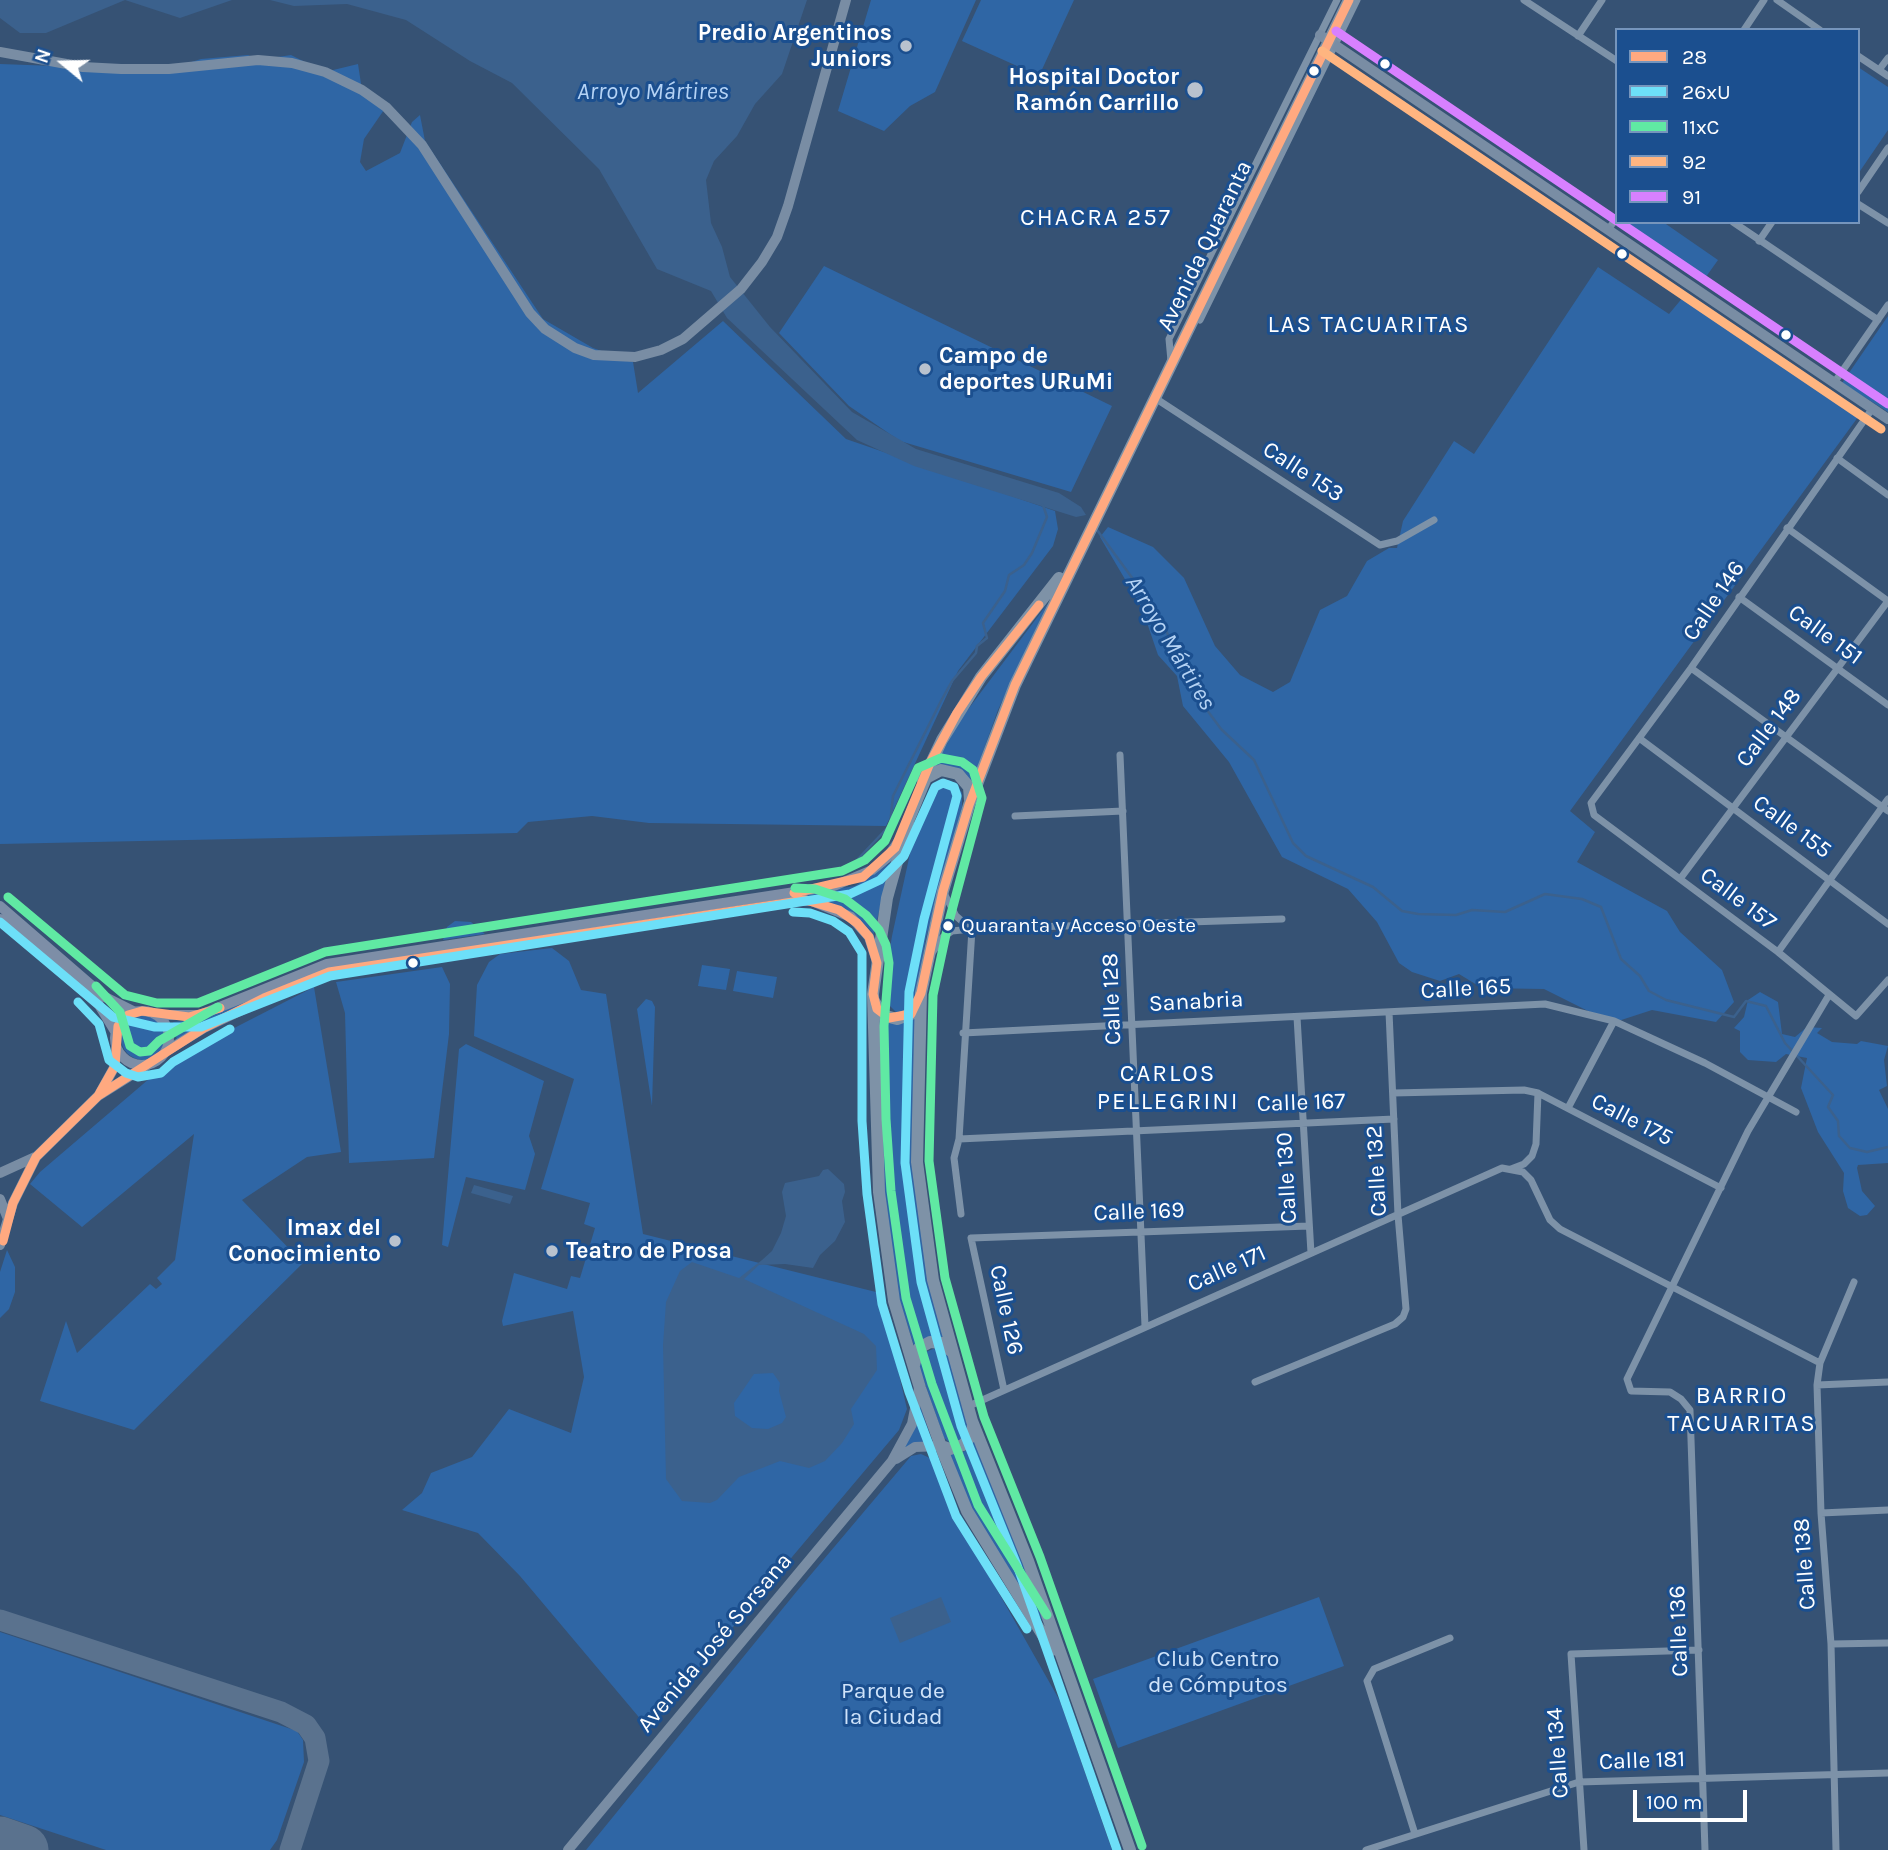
<!DOCTYPE html>
<meta charset="utf-8">
<style>
body{margin:0}
#map{position:relative;width:1888px;height:1850px;overflow:hidden;background:#365274;font-family:Karla,sans-serif}
canvas{display:block}
.legend{position:absolute;left:1615px;top:28px;width:245px;height:196px;box-sizing:border-box;background:#1b4f8f;border:2px solid #7695bc;margin:0;padding:9px 12px;list-style:none;font-size:21px;color:#fff}
.legend li{display:flex;align-items:center;gap:14px;height:35px}
.legend b{width:35px;border:2px solid #7695bc}
.north{position:absolute;left:28px;top:28px;width:70px;height:70px;-webkit-text-stroke:5px #1b4f8f;paint-order:stroke;rotate:289deg;font-size:19px;font-weight:700;line-height:28px;text-align:center;color:#fff}
.north::after{content:'';display:block;margin:auto;width:24px;height:32px;background:#fff;clip-path:polygon(50% 0,100% 100%,50% 72%,0 100%)}
.scale{position:absolute;left:1633px;top:1790px;width:114px;height:32px;box-sizing:border-box;border:4px solid #fff;border-top:0;padding-left:9px;font-size:21px;line-height:24px;white-space:nowrap;color:#fff;-webkit-text-stroke:5px #1b4f8f;paint-order:stroke}
</style>
<div id="map">
<canvas width="1888" height="1850"></canvas>
<ul class="legend">
<li><b style="height:9px;background:#ffa980"></b>28</li>
<li><b style="height:9px;background:#6ddff8"></b>26xU</li>
<li><b style="height:9px;background:#60e9a3"></b>11xC</li>
<li><b style="height:9px;background:#ffb580"></b>92</li>
<li><b style="height:9px;background:#d880ff"></b>91</li>
</ul>
<div class="north">N</div>
<div class="scale">100 m</div>
</div>
<script>
const ctx = document.querySelector('canvas').getContext('2d');
ctx.lineJoin = 'round';
function paint(path, color) { ctx.fillStyle = color; ctx.fill(path, 'evenodd'); }
const toPath = rows => new Path2D(rows.map(r => 'M' + r).join(''));
function trace(path, color, width, dash) { ctx.strokeStyle = color; ctx.lineWidth = width; ctx.lineCap = dash ? 'butt' : 'round'; ctx.setLineDash(dash || []); ctx.stroke(path); }
function write(font, color, halo, rows, align = 'center') {
  ctx.font = font + ' Karla,sans-serif'; ctx.lineWidth = 6; ctx.setLineDash([]); ctx.textBaseline = 'middle'; ctx.strokeStyle = halo; ctx.fillStyle = color; for (const [text, x, y, turn = 0] of rows) {
    ctx.save(); ctx.translate(x, y); ctx.rotate((+turn || 0) * Math.PI / 180); ctx.textAlign = isNaN(turn) ? turn : align; if (halo) ctx.strokeText(text, 0, 0); ctx.fillText(text, 0, 0); ctx.restore();
  }
}
paint(toPath([
 [871,0,976,0,935,92,910,106,884,131,838,111],
 [981,0,1074,0,1039,76,962,41],
 [248,55,258,60,291,55,325,72,358,64,362,90,386,107,364,139,360,162,366,171,400,153,412,122,420,115,425,141,543,319,593,348,633,362,638,393,723,321,846,439,1055,511,1058,529,1053,546,958,671,886,826,649,823,592,816,528,822,517,833,0,844,0,64,83,67,143,64,169,69,201,59],
 [1858,67,1888,87,1888,130,1858,174],
 [1628,222,1663,222,1718,260,1703,281,1625,227],
 [824,266,1112,406,1071,492,900,441,849,406,779,333],
 [1598,267,1669,314,1684,296,1861,413,1570,811,1595,832,1577,862,1667,911,1680,932,1722,970,1734,1002,1716,1022,1652,1010,1612,1023,1544,989,1482,988,1459,974,1440,981,1412,972,1399,963,1377,922,1348,889,1282,857,1229,762,1183,706,1177,676,1158,655,1142,608,1100,537,1108,527,1153,547,1184,578,1215,646,1240,675,1273,692,1290,682,1320,610,1347,596,1367,561,1389,548,1397,548,1403,521,1454,441,1474,454],
 [1888,316,1888,412,1842,383],
 [1048,603,998,710,971,785,966,774,956,768,935,766,960,720],
 [941,780,949,780,957,785,962,793,962,807,926,938,918,988,911,1007,897,1013,882,998,892,936,918,817,931,786],
 [890,863,874,934,853,913,799,898,493,941,855,886],
 [455,921,471,922,485,934,443,940,447,927],
 [552,948,569,961,581,990,606,994,643,1234,880,1293,907,1409,899,1430,648,1728,520,1576,478,1533,402,1510,422,1493,431,1473,472,1457,509,1409,571,1433,584,1377,573,1311,503,1326,502,1321,514,1273,567,1289,571,1276,580,1278,595,1228,584,1224,590,1203,541,1189,574,1079,474,1036,477,985,489,962,500,954],
 [702,965,730,969,726,990,698,986],
 [442,967,450,984,449,1034,434,1158,349,1163,345,1013,336,982],
 [328,969,177,1041,173,1022,201,1019],
 [737,971,777,977,773,998,733,991],
 [314,987,341,1152,307,1157,242,1200,303,1263,134,1430,40,1401,66,1321,77,1353,150,1284,156,1289,162,1284,157,1278,175,1260,194,1134,82,1227,30,1184,40,1172,170,1061],
 [1760,992,1778,1002,1782,1034,1795,1037,1807,1027,1822,1028,1817,1033,1832,1042,1857,1044,1861,1041,1888,1046,1884,1060,1887,1086,1879,1090,1888,1109,1888,1163,1858,1165,1857,1168,1862,1191,1875,1206,1867,1215,1860,1216,1848,1208,1843,1191,1844,1173,1818,1132,1801,1088,1807,1058,1786,1054,1776,1062,1748,1060,1740,1052,1740,1031,1734,1028,1744,1017,1748,1000],
 [646,999,652,1001,655,1007,652,1106,637,1009],
 [917,1011,916,1162,949,1347,915,1349,899,1299,882,1192,877,1012,882,1017],
 '121 1038a22 22 0 1 1 44 0a22 22 0 1 1-44 0Z',
 [466,1044,544,1081,529,1136,535,1154,525,1190,466,1177,448,1247,442,1245,459,1049],
 [7,1250,15,1267,15,1292,9,1309,0,1318,0,1272],
 [938,1347,949,1353,971,1428,959,1442,950,1443,944,1438,919,1367,923,1353],
 [920,1405,933,1444,900,1453],
 [975,1438,1048,1629,970,1511,946,1450,963,1452,970,1448],
 [921,1454,932,1459,958,1521,1060,1701,1112,1850,586,1850,797,1591,911,1456],
 [1319,1597,1344,1666,1118,1748,1093,1679],
 [0,1632,297,1731,303,1740,304,1762,277,1840,270,1850,106,1850,0,1815]
]), '#2f66a5');
paint(toPath([
 [0,0,232,0,180,18,125,0,46,33,20,33,0,18],
 [270,0,807,0,782,74,755,104,737,136,714,161,706,180,711,223,722,247,730,277,770,327,852,412,916,449,1059,493,1081,507,1086,515,1076,517,914,466,857,440,727,318,711,291,657,269,599,169,512,83,470,61,406,20,347,4,294,6],
 [828,1169,844,1184,845,1192,842,1201,845,1222,835,1241,820,1255,813,1268,785,1264,759,1265,744,1279,864,1334,876,1346,877,1370,851,1409,854,1424,842,1443,825,1461,809,1468,780,1461,739,1477,717,1500,710,1503,682,1501,666,1479,663,1345,666,1302,680,1271,692,1262,739,1278,762,1260,772,1251,781,1233,786,1216,782,1192,785,1183,819,1176,823,1170],
 [773,1373,780,1383,779,1391,786,1417,782,1423,768,1429,752,1428,735,1416,734,1403,754,1374],
 [474,1185,513,1196,510,1204,471,1193],
 [941,1597,951,1622,900,1643,890,1618]
]), '#3b618d');
trace(toPath([
 [1097,530,1155,609,1204,706,1221,729,1254,760,1293,843,1306,856,1373,887,1402,911,1418,914,1456,915,1472,910,1505,912,1545,894,1582,899,1601,907,1621,959,1640,976,1649,991,1666,1000,1734,1017,1746,1001,1766,1006,1785,1043,1833,1095,1828,1107,1838,1121,1839,1136,1850,1148,1867,1152,1888,1147],
 [857,860,890,825,893,796,941,701,952,681,976,653,977,646,987,638,983,623,1005,591,1009,575,1024,565,1032,553,1047,517,1043,505]
]), '#3b618d', 2.5);
trace(toPath([
 [0,1620,281,1712,306,1725,315,1738,319,1761,290,1850]
]), '#5a728e', 21);
trace(toPath([
 [0,1842,23,1850]
]), '#5a728e', 51);
trace(toPath([
 [1524,0,1617,61],
 [1777,0,1820,30],
 [1744,30,1764,0],
 [1578,36,1602,0],
 [1858,56,1888,76],
 [1879,70,1888,58],
 [1858,192,1888,148],
 [1858,204,1888,223],
 [1733,222,1878,320],
 [1608,230,1617,217],
 [1759,241,1772,222],
 [1200,320,1357,0],
 [1171,361,1169,339,1337,0],
 [1834,383,1888,305],
 [1155,398,1380,545,1397,541,1434,520],
 [1872,409,1691,668,1591,803,1594,815,1778,952,1856,1016,1888,980],
 [1837,458,1888,495],
 [1787,528,1888,601],
 [1739,597,1888,705],
 [1691,668,1888,811],
 [1639,738,1888,924],
 [1120,755,1145,1326],
 [1015,816,1123,811],
 [1680,879,1888,601],
 [945,895,956,916,971,929],
 [1778,952,1888,799],
 [932,953,943,937,952,931,972,929,1282,919],
 [1297,1017,1311,1253],
 [963,1033,1545,1004,1614,1021,1705,1063,1796,1112],
 [1393,1093,1524,1090,1538,1093,1721,1188],
 [1568,1108,1614,1021],
 [959,1139,1394,1119],
 [1511,1169,1524,1164,1532,1156,1536,1144,1538,1093],
 [961,1214,954,1158,959,1139,972,929],
 [1255,1382,1395,1324,1403,1317,1406,1309,1398,1215,1389,1012],
 [1817,1385,1888,1382],
 [1004,1390,971,1238,1309,1226],
 [969,1406,1502,1168,1523,1172,1531,1180,1550,1220,1560,1229,1820,1363],
 [1821,1513,1888,1510],
 [1831,1644,1888,1643],
 [1415,1834,1367,1681,1374,1669,1450,1638],
 [1366,1850,1579,1782,1888,1773],
 [1584,1850,1571,1654,1699,1650],
 [1705,1850,1690,1410,1681,1399,1670,1392,1631,1391,1627,1379,1748,1131,1829,995],
 [1836,1850,1831,1644,1821,1513,1817,1385,1820,1363,1854,1282]
]), '#7d92a8', 7);
trace(toPath([
 [1320,35,1888,419],
 [0,52,83,67,121,69,169,69,258,60,292,63,325,72,362,90,386,107,422,145,530,313,545,329,575,348,594,355,635,357,661,350,683,339,741,289,762,262,777,237,788,206,846,0],
 [100,1093,115,1066,116,1045],
 [0,1173,35,1157],
 [0,1199,8,1219],
 [0,1245,13,1203,36,1157,98,1096,149,1064],
 [896,1459,915,1447,941,1446],
 [568,1850,892,1461,912,1424,919,1388]
]), '#798da4', 10);
trace(toPath([
 [788,901,812,901,851,917,869,937,877,962],
 [0,906,105,997,135,1012],
 [0,919,99,1005,116,1033],
 '115 1038a27 27 0 1 1 54 0a27 27 0 1 1-54 0Z',
 [156,1015,200,1015,327,964,834,886,872,870,887,858,900,839],
 [165,1052,204,1028,299,983,329,972,384,962]
]), '#7d8ea7', 10);
trace(toPath([
 [923,780,942,740,981,677,1059,578],
 [970,800,969,787,958,774,941,770,926,778,909,819,887,898,873,994,879,1192,894,1301,920,1388,943,1452,967,1511,1052,1650],
 [874,1001,882,1015,897,1019,911,1014,919,1001],
 [914,1365,919,1348,930,1342,942,1343,951,1351],
 [941,1446,950,1449,963,1445,972,1435,973,1424],
 [1130,1850,1028,1561,972,1421,933,1280,917,1162,921,993,943,891,969,805,1015,685,1349,0]
]), '#7e92a7', 12);
trace(toPath([
 [794,893,863,877,895,848,930,763,957,713,981,677,1039,605],
 [98,1096,115,1066,118,1026,128,1015,142,1011,189,1017,220,1008],
 [3,1241,13,1203,36,1157,98,1096,204,1028,264,998,329,972,806,900,839,910,857,923,869,937,877,963,873,994,877,1009,889,1018,911,1014,921,993,943,891,969,805,1015,685,1349,0]
]), '#ffa980', 9);
trace(toPath([
 [793,912,810,913,833,921,849,932,862,953,862,1121,867,1194,882,1304,909,1392,956,1516,1027,1629],
 [0,922,113,1017,155,1027,201,1027,330,976,850,894,880,880,904,856,935,787,943,783,954,787,957,796,924,919,909,992,905,1163,921,1282,961,1426,1017,1565,1117,1850],
 [78,1002,99,1024,109,1060,126,1073,138,1077,161,1073,173,1062,230,1029]
]), '#6ddff8', 9);
trace(toPath([
 [795,888,815,889,845,899,866,915,879,930,886,945,889,963,884,1026,886,1119,891,1191,906,1298,932,1384,978,1505,1047,1615],
 [8,897,125,995,157,1003,198,1003,325,952,842,871,865,860,885,841,918,768,941,758,962,762,973,770,982,798,948,925,933,995,929,1161,945,1278,984,1417,1040,1557,1142,1846],
 [96,986,120,1012,130,1046,140,1052,149,1051,159,1041,218,1007]
]), '#60e9a3', 9);
trace(toPath([
 [1322,51,1881,429]
]), '#ffb580', 9);
trace(toPath([
 [1336,31,1617,221],
 [1619,222,1888,404]
]), '#d880ff', 9);
for (const [x, y, r, color] of [
 [906,46,7,"#b9c2ce"],
 [1385,64,6,"#fff"],
 [1314,71,6,"#fff"],
 [1195,90,9,"#b9c2ce"],
 [1622,254,6,"#fff"],
 [1786,335,6,"#fff"],
 [925,369,7,"#b9c2ce"],
 [948,926,6,"#fff"],
 [413,963,6,"#fff"],
 [395,1241,7,"#b9c2ce"],
 [552,1251,7,"#b9c2ce"]
]) { const dot = new Path2D(); dot.arc(x, y, r, 0, 2 * Math.PI); ctx.fillStyle = color; ctx.fill(dot); trace(dot, '#1b4f8f', 2.5); }
write('21px', '#fff', '#1b4f8f', [
 ["Quaranta y Acceso Oeste",961,926]
], 'left');
write('bold 23px', '#fff', '#1b4f8f', [
 ["Predio Argentinos",892,33],
 ["Juniors",892,59],
 ["Hospital Doctor",1179,77],
 ["Ramón Carrillo",1179,103],
 ["Campo de",939,356,"left"],
 ["deportes URuMi",939,382,"left"],
 ["Imax del",381,1228],
 ["Conocimiento",381,1254],
 ["Teatro de Prosa",566,1251,"left"]
], 'right');
write('23px', '#fff', '#1b4f8f', [
 ["Avenida Quaranta",1205,246,-64],
 ["Calle 153",1303,472,33],
 ["Calle 146",1714,601,-56],
 ["Calle 151",1825,635,36],
 ["Calle 148",1769,728,-53],
 ["Calle 155",1792,827,36],
 ["Calle 157",1738,899,37],
 ["Calle 165",1466,989,-3],
 ["Calle 128",1112,999,-92],
 ["Sanabria",1196,1002,-3],
 ["Calle 167",1301,1103,-2],
 ["Calle 175",1632,1120,27],
 ["Calle 132",1377,1171,-93],
 ["Calle 130",1287,1178,-93],
 ["Calle 169",1139,1212,-2],
 ["Calle 171",1227,1269,-24],
 ["Calle 126",1006,1310,78],
 ["Calle 138",1805,1564,-94],
 ["Calle 136",1679,1631,-92],
 ["Avenida José Sorsana",715,1643,-50],
 ["Calle 134",1558,1753,-94],
 ["Calle 181",1642,1761,-2]
]);
write('23px', '#cfe3fa', '#1b4f8f', [
 ["Club Centro",1218,1659],
 ["de Cómputos",1218,1685],
 ["Parque de",893,1691],
 ["la Ciudad",893,1717]
]);
write('italic 24px', '#b5d3f5', '#1b4f8f', [
 ["Arroyo Mártires",653,92],
 ["Arroyo Mártires",1170,643,59]
]);
ctx.letterSpacing = '2px';
write('24px', '#fff', '#1b4f8f', [
 ["CHACRA 257",1096,218],
 ["LAS TACUARITAS",1369,325],
 ["CARLOS",1168,1074],
 ["PELLEGRINI",1168,1102],
 ["BARRIO",1742,1396],
 ["TACUARITAS",1742,1424]
]);
ctx.letterSpacing = '0px';
</script>
